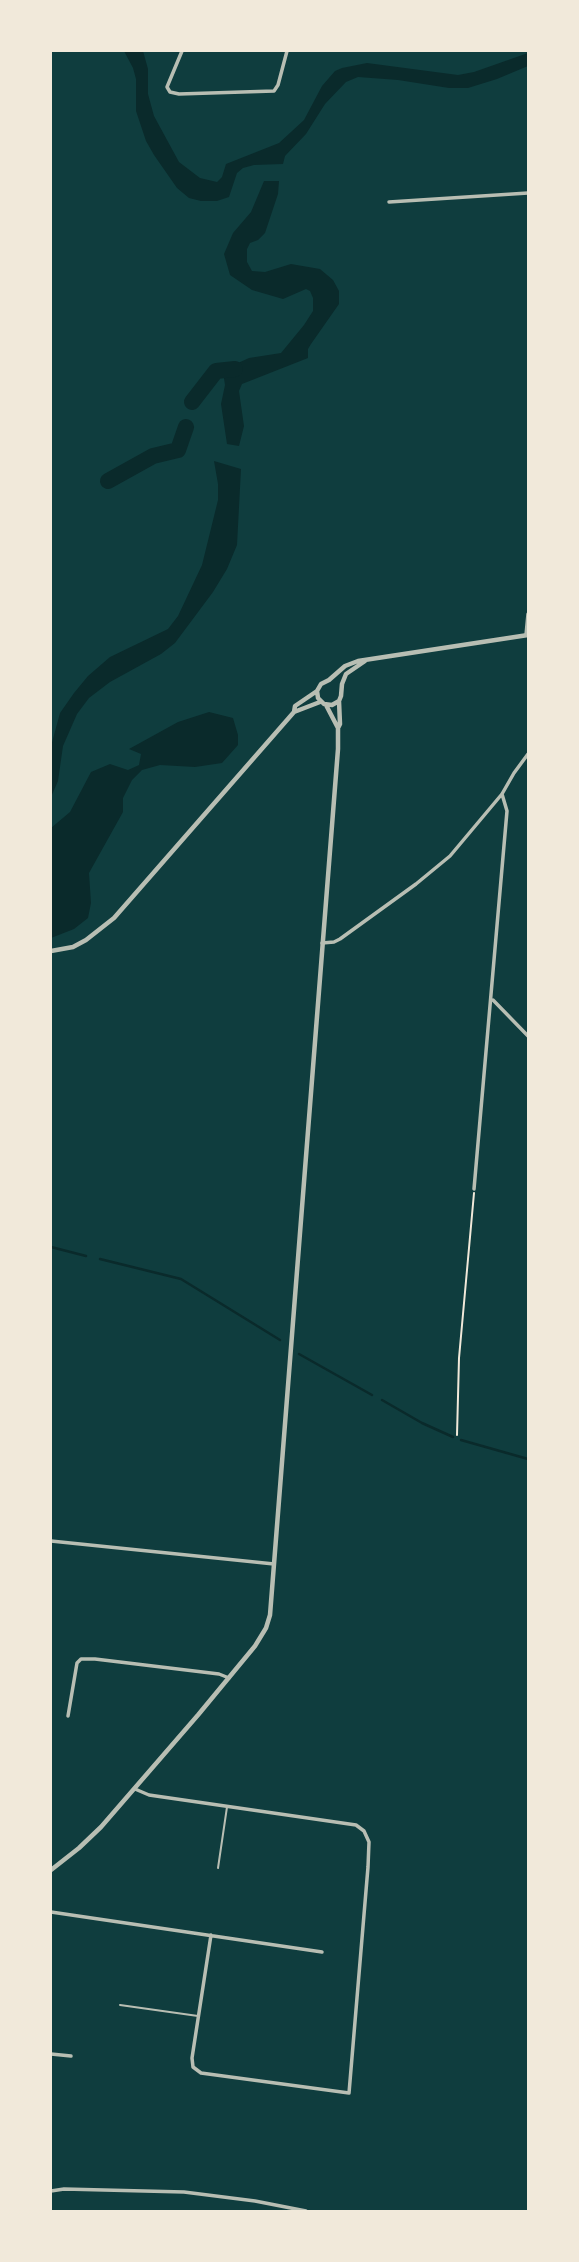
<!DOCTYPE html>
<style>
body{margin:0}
#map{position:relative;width:579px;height:2262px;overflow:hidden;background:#0f3d3e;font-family:"IBM Plex Sans",sans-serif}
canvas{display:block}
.frame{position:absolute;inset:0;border:52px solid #f1e9da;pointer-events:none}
</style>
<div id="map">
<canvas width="579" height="2262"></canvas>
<div class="frame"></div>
</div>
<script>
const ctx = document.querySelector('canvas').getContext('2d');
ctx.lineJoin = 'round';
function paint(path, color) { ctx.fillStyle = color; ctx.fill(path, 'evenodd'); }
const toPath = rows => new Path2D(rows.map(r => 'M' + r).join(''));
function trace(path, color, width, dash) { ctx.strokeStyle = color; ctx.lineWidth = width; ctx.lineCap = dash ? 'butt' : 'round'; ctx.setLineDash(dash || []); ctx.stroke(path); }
paint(toPath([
 [124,51,143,51,148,69,148,94,154,116,179,162,200,178,217,182,222,177,226,164,279,143,304,120,322,86,335,71,342,68,367,63,458,75,474,72,528,53,528,66,497,79,468,88,449,88,398,80,358,77,346,82,325,104,306,134,285,156,283,164,254,165,243,168,237,173,229,197,217,201,201,201,189,198,177,188,154,155,146,141,136,111,136,79,133,68],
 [264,181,279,181,278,194,265,233,258,240,250,243,247,249,247,262,252,271,265,272,291,264,320,269,333,280,339,291,339,304,311,344,308,349,308,358,242,384,239,391,244,426,239,446,227,444,221,404,225,385,223,372,225,367,229,363,238,363,249,358,281,353,304,325,313,311,313,298,310,291,306,289,283,299,252,290,230,275,224,254,233,233,251,212],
 [214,461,241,469,237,545,227,569,213,592,175,643,161,654,110,682,89,698,77,714,63,746,58,781,51,797,51,746,60,713,74,693,88,676,110,657,168,629,178,616,202,565,218,500,218,484],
 [209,712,233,718,238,735,238,745,222,763,195,767,160,765,142,770,132,780,123,798,123,812,89,873,91,903,88,918,74,929,51,938,51,828,70,812,91,772,110,764,128,770,139,765,141,754,129,749,178,722]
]), '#0a2a2b');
trace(toPath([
 [51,1247,86,1256],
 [100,1259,181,1279,280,1340],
 [299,1354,372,1395],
 [382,1400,422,1423,453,1437],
 [461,1440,528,1459]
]), '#0a2a2b', 2.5);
trace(toPath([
 [192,402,216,371,235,369],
 [108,481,153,456,178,450,186,427]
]), '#0a2a2b', 16);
trace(toPath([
 [457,1435,459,1358,474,1193]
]), '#f1e9da', 2);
trace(toPath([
 [218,1868,227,1807],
 [120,2005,198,2016]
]), '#b8beb3', 2);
trace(toPath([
 [182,51,167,87,170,92,179,94,274,91,278,85,287,51],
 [389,202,528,193],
 [526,635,528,614],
 [322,943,334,942,340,939,416,884,450,856,502,794,514,773,528,754],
 [493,1000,528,1036],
 [474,1189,507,811,502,794],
 [51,1541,274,1564],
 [68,1716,77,1663,81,1659,95,1659,219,1674,229,1678],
 [135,1789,149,1795,356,1825,364,1831,369,1842,368,1867,349,2093,201,2073,193,2067,192,2058,211,1935],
 [51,1912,322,1952],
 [51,2054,71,2056],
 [51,2191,64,2189,184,2192,255,2201,306,2211]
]), '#b8beb3', 3.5);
trace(toPath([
 [317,691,318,698,324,704,332,705,339,701],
 [326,705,338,728],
 [294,712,320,702],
 [51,951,73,947,86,940,114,918,294,712,295,706,317,691,321,684,329,680,345,666,358,661,528,635],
 [51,1870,79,1848,101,1827,198,1715,255,1646,266,1628,270,1615,338,749,338,728,340,724,339,701,341,696,342,684,346,674,365,661]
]), '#b8beb3', 4.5);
</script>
